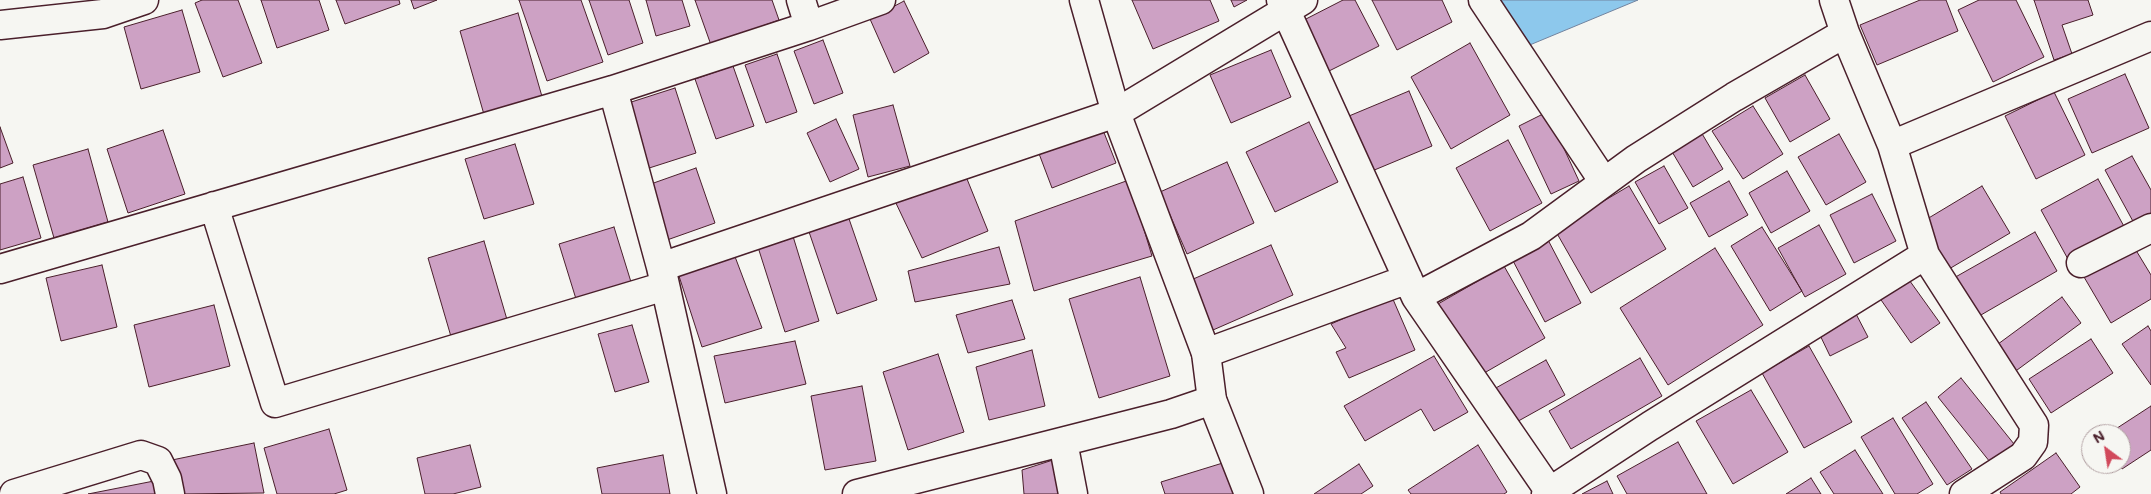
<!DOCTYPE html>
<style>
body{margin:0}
#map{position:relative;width:2151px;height:494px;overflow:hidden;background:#f6f6f2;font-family:Mali,sans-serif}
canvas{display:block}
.north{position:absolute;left:2081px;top:424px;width:50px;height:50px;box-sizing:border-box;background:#f6f6f2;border:1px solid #b1a0a2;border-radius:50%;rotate:329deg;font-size:14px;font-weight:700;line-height:20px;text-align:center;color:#4a1f2b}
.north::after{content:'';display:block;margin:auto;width:18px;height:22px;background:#d1495b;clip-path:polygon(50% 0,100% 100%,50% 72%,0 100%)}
</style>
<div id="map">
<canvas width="2151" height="494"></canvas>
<div class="north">N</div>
</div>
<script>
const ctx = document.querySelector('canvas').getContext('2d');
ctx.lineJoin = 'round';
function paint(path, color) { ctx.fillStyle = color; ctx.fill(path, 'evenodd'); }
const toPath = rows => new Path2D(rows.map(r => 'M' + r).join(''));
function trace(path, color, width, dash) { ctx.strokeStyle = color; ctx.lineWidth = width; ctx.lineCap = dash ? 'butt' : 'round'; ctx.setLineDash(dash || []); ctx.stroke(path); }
const water = toPath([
 [1481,0,1638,0,1508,54,1481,0]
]);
paint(water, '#8dc8ec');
trace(water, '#72849f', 1);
const building = toPath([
 [202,0,238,0,262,63,223,77,195,3,202,0],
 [261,0,319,0,329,30,277,48,261,0],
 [336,0,399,0,400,4,345,24,336,0],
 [411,0,437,0,414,9,411,0],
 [519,0,581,0,603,62,547,81,519,0],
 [589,0,629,0,643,43,608,55,589,0],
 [646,0,682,0,690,26,656,36,646,0],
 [695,0,772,0,779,20,711,45,695,0],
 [1132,0,1210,0,1219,21,1153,49,1132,0],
 [1231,0,1247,0,1234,7,1231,0],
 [1343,0,1355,0,1379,46,1329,71,1304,20,1343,0],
 [1372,0,1442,0,1452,22,1397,50,1372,0],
 [1920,0,1946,0,1958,31,1877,65,1860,25,1920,0],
 [1979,0,2016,0,2044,57,1993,82,1958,10,1979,0],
 [2034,0,2088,0,2093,15,2062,25,2072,54,2054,60,2034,0],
 [904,1,929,53,894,73,870,19,904,1],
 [182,10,200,72,141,89,124,27,182,10],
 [518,13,543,100,485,118,460,31,518,13],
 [823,40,843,93,814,104,794,51,823,40],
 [1470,43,1510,115,1451,149,1411,77,1470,43],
 [1271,50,1291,97,1231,123,1210,75,1271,50],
 [777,54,797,112,766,123,745,65,777,54],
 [733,66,754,126,716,139,695,79,733,66],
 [2125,74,2149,128,2092,153,2068,99,2125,74],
 [1805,75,1830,119,1790,142,1765,98,1805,75],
 [675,88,696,153,643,170,622,105,675,88],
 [1409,91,1432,146,1372,171,1349,116,1409,91],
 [2054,92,2085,155,2036,179,2005,116,2054,92],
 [893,105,910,166,868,177,853,115,893,105],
 [1753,106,1783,154,1743,179,1712,131,1753,106],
 [1547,112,1579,181,1551,194,1519,126,1547,112],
 [836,119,859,169,830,182,807,133,836,119],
 [1309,122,1338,182,1275,212,1246,152,1309,122],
 [1101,125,1116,163,1052,188,1038,151,1101,125],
 [0,127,13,163,0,168,0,127],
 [163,130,185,194,128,213,107,149,163,130],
 [1701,132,1723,169,1693,187,1671,150,1701,132],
 [1839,134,1866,182,1826,205,1798,157,1839,134],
 [1508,140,1542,203,1490,231,1456,168,1508,140],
 [515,144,534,204,484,219,465,159,515,144],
 [88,149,108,222,54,238,33,165,88,149],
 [2132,156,2151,190,2151,216,2135,225,2105,170,2132,156],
 [1227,162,1254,223,1187,254,1160,192,1227,162],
 [1664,166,1688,208,1659,224,1635,182,1664,166],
 [696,168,715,223,667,240,648,185,696,168],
 [1787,171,1810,211,1771,233,1749,193,1787,171],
 [965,174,988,231,922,258,894,199,965,174],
 [23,177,41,238,0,250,0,184,23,177],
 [2098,179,2126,230,2069,261,2041,210,2098,179],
 [1129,180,1152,256,1034,291,1015,221,1129,180],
 [1729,181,1748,215,1709,237,1690,203,1729,181],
 [1629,186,1666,249,1591,293,1555,230,1629,186],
 [1982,186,2010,233,1949,269,1922,222,1982,186],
 [1872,194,1896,241,1854,263,1830,215,1872,194],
 [847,213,877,300,837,314,807,226,847,213],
 [1819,225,1846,274,1805,297,1778,248,1819,225],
 [614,227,631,282,576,299,559,244,614,227],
 [1762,227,1802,291,1770,311,1731,246,1762,227],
 [2035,232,2057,271,1974,319,1952,279,2035,232],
 [792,233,819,321,785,332,757,244,792,233],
 [1547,238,1581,303,1545,322,1511,257,1547,238],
 [484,241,508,323,452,340,428,258,484,241],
 [1271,245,1293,295,1213,330,1191,280,1271,245],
 [999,247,1010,284,915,302,908,271,999,247],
 [2134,247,2151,275,2151,299,2111,323,2084,277,2134,247],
 [1715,248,1763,325,1668,385,1620,308,1715,248],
 [734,254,762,328,702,347,678,273,734,254],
 [102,265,117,327,61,341,46,278,102,265],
 [1504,266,1545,338,1479,376,1438,304,1504,266],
 [1140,277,1170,376,1099,398,1069,299,1140,277],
 [1907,277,1940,323,1911,343,1879,297,1907,277],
 [1392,297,1415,350,1349,378,1336,352,1346,348,1331,324,1392,297],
 [2062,297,2081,323,2013,373,1994,347,2062,297],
 [1012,300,1025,339,968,353,956,315,1012,300],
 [214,305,230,366,149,387,134,325,214,305],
 [1855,312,1868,337,1830,356,1818,331,1855,312],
 [632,325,649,382,615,392,598,334,632,325],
 [2148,326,2151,331,2151,385,2122,344,2148,326],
 [2091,339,2113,373,2051,413,2029,379,2091,339],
 [795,341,806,384,725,403,714,356,795,341],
 [1809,346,1852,422,1804,448,1762,373,1809,346],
 [1032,350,1045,406,989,420,976,367,1032,350],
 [938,354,964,432,908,450,883,372,938,354],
 [1434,356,1468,412,1434,431,1421,409,1365,441,1344,406,1434,356],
 [1640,358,1662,396,1571,449,1549,411,1640,358],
 [1546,360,1565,395,1513,424,1494,389,1546,360],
 [1961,378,2014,444,1990,462,1938,397,1961,378],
 [862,386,876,461,825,470,811,396,862,386],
 [1751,390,1788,452,1733,484,1696,421,1751,390],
 [1926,402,1972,469,1947,485,1902,418,1926,402],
 [2151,406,2151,450,2122,469,2119,464,2121,464,2121,434,2108,434,2151,406],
 [1893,418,1933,484,1917,494,1895,494,1861,437,1893,418],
 [329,429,347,490,334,494,277,494,264,448,329,429],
 [1678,442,1707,494,1627,494,1617,476,1678,442],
 [254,443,264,493,179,494,172,460,254,443],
 [470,445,481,487,453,494,425,494,417,458,470,445],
 [1478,445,1507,492,1504,494,1411,494,1408,490,1478,445],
 [1855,450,1883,494,1834,494,1820,472,1855,450],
 [2056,453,2080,487,2071,494,2001,494,2000,492,2056,453],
 [663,455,670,494,602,494,597,468,663,455],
 [1056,459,1063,494,1024,494,1022,470,1056,459],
 [1226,462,1239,494,1165,494,1161,482,1226,462],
 [1359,464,1373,486,1361,494,1314,494,1359,464],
 [1811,478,1821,494,1786,494,1811,478],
 [159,480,162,494,88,494,159,480],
 [1607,481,1613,494,1582,494,1607,481]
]);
paint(building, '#cda1c4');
trace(building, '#4a1f2b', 1);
const street = toPath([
 [801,0,809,26,881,0],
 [1281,0,1416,297],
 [1483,0,1604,182],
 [1834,0,1845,33,1892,145],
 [0,25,103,14,144,0],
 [613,90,661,267,712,494],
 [214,206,275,403,665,286],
 [1925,255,2034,425,2033,442,2023,456,1964,494],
 [2081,263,2151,228],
 [661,267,1116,113,1303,0],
 [0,269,613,90,809,26],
 [1206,353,1408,279],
 [1063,442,1073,494],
 [1550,492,1416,297,1531,236,1636,159,1734,97,1845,33],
 [14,494,141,455,158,461,167,479,170,494],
 [857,494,1171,414,1212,400],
 [1546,494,1650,426,1925,255,1892,145,2151,36]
]);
const secondary = toPath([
 [1084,0,1116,113,1206,353,1212,400,1249,494]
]);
trace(street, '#4a1f2b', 31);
trace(secondary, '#4a1f2b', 31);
trace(street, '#f6f6f2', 28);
trace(secondary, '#f6f6f2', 28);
</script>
